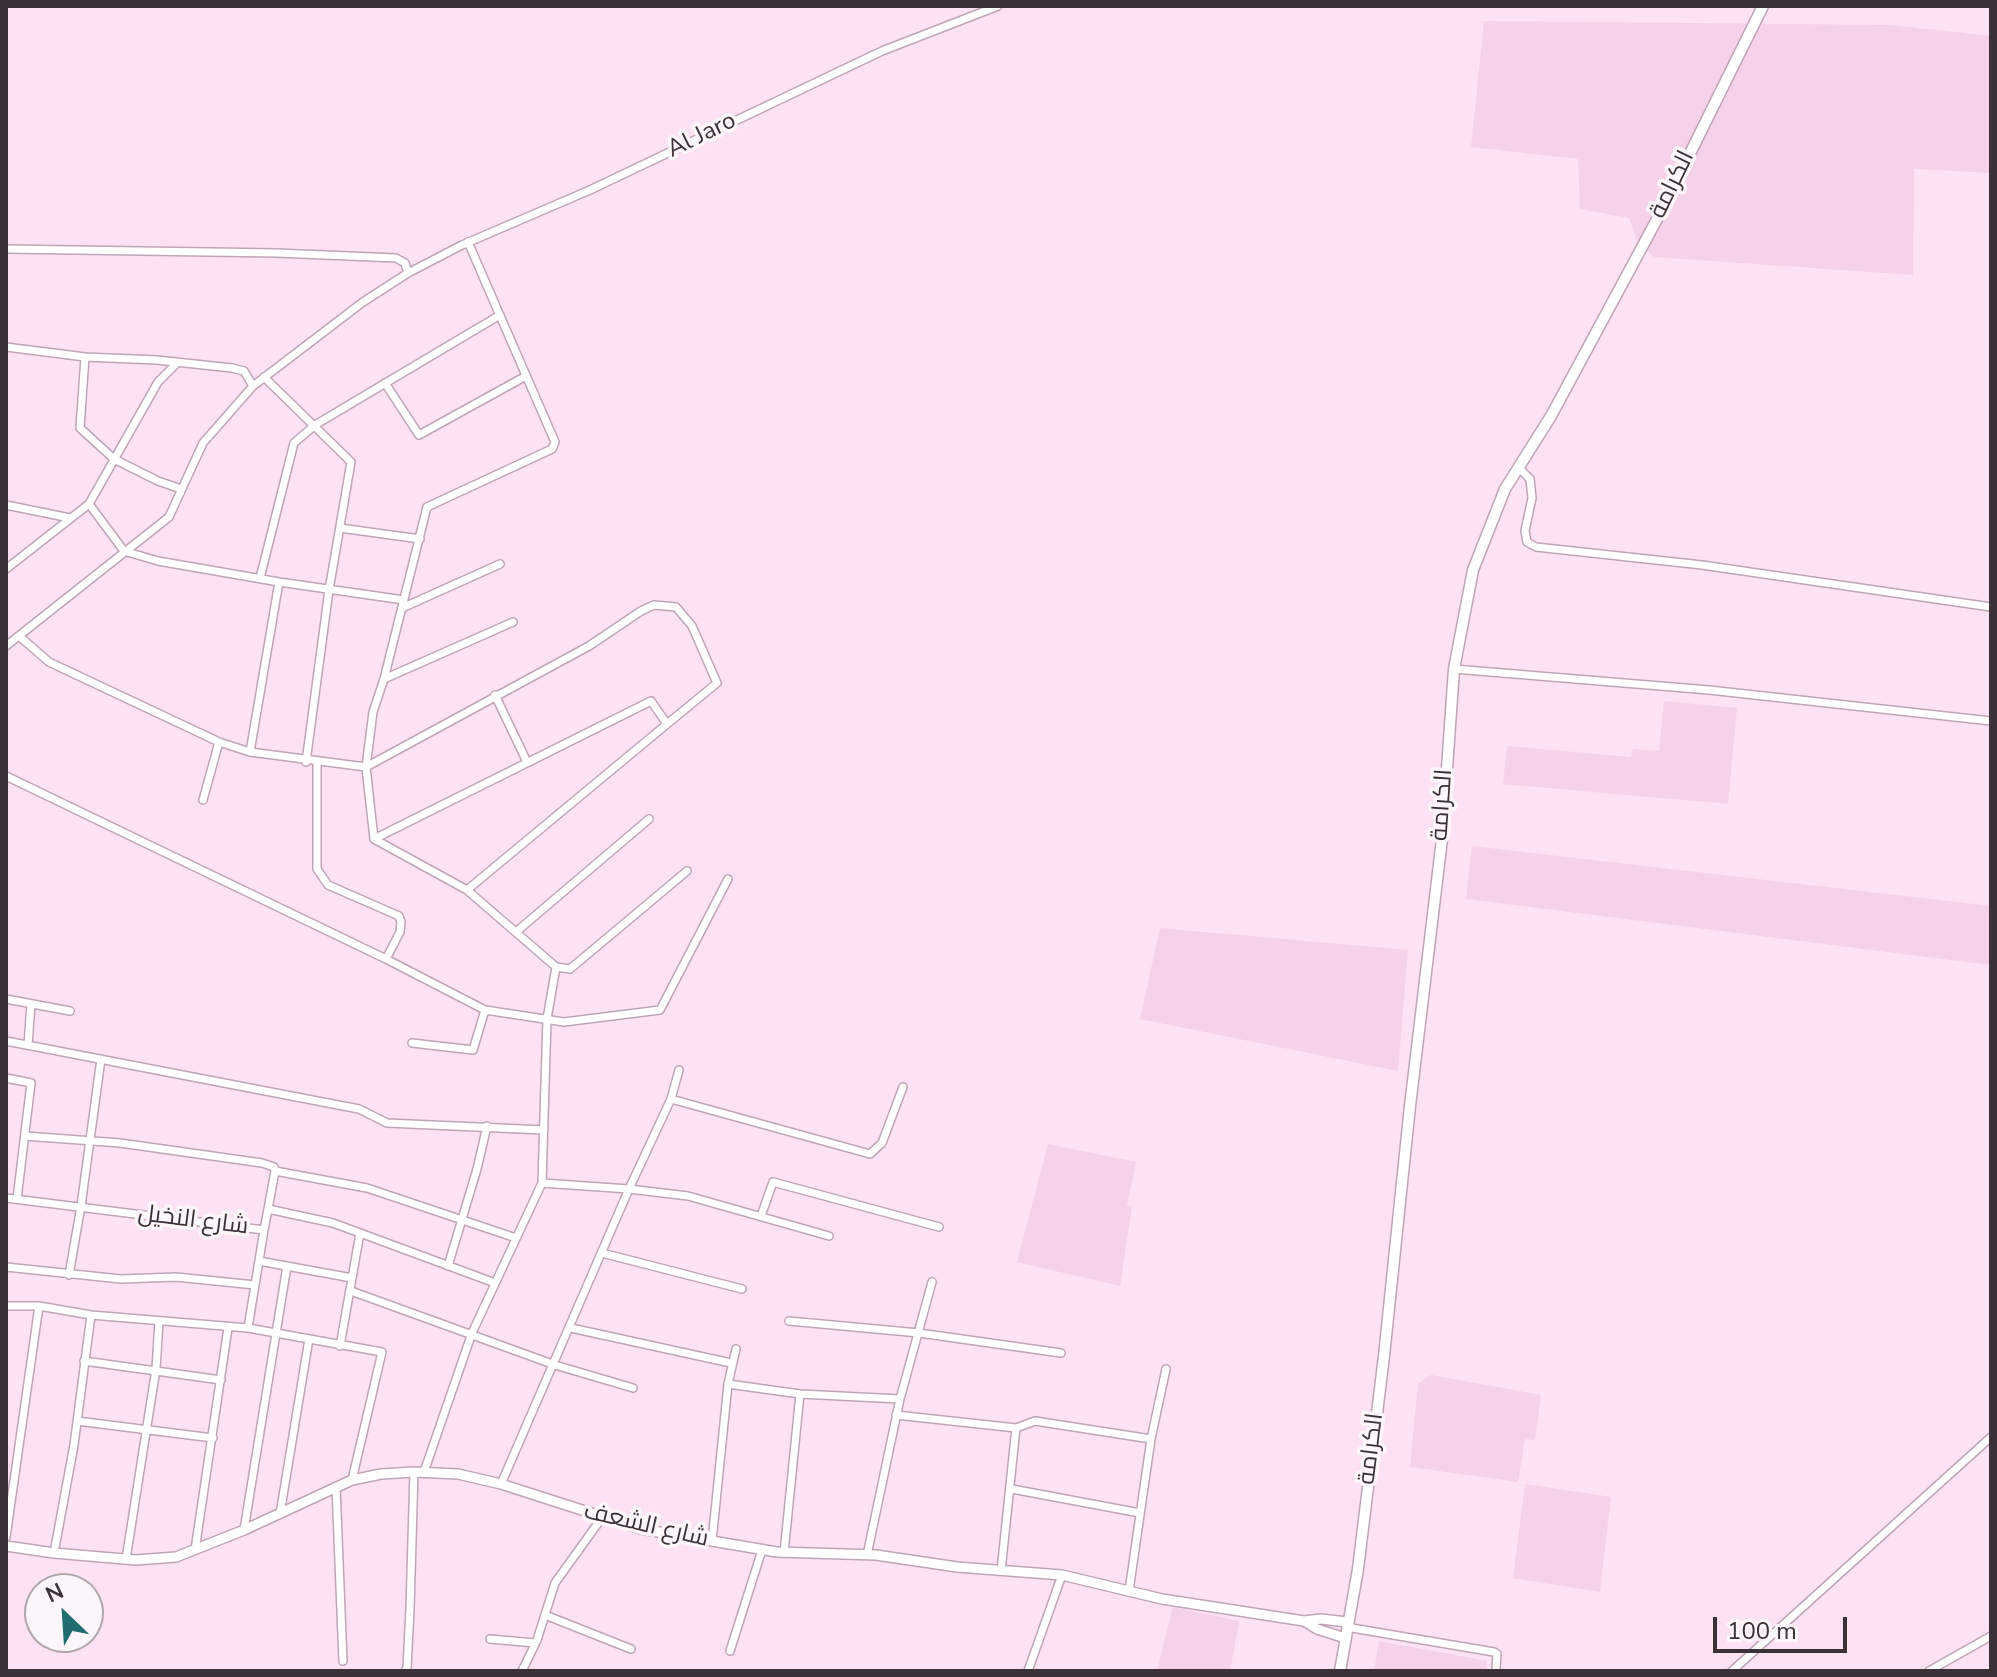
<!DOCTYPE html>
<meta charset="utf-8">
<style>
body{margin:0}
#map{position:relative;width:1997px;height:1677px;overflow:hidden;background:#fde1f4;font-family:"Nunito Sans",sans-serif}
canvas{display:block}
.frame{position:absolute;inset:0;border:8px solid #3c3138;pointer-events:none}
.north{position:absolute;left:24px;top:1573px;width:80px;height:80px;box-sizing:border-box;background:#fcf6fa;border:2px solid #afa7ac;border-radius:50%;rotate:335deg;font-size:22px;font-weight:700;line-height:32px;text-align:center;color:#3c3138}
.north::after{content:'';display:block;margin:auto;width:28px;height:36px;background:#206c70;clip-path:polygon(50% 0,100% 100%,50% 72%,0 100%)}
.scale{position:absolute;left:1713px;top:1617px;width:134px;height:36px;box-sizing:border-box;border:4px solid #3c3138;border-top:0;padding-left:10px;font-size:24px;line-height:28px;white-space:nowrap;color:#3c3138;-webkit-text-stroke:6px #fcf6fa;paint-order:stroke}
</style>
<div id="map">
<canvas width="1997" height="1677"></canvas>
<div class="frame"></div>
<div class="north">N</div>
<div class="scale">100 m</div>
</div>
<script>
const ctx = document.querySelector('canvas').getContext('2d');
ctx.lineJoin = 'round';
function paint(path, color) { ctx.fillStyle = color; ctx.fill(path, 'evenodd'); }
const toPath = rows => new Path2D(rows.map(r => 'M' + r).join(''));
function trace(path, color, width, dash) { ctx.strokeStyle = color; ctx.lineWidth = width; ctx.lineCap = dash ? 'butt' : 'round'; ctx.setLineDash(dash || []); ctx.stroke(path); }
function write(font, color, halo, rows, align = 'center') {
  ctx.font = font + ' "Nunito Sans",Cairo,sans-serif'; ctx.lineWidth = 7; ctx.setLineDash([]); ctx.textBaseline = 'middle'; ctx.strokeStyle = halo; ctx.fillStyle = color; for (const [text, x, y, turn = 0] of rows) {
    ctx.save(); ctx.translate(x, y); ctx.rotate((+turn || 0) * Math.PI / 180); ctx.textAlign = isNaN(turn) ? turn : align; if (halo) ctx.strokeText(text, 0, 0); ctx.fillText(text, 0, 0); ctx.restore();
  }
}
paint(toPath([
 [1484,21,1891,25,1991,36,1991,173,1914,169,1913,275,1654,257,1637,241,1629,218,1580,209,1578,159,1471,147],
 [1664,701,1737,708,1728,804,1503,784,1507,746,1631,757,1633,749,1659,751],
 [1472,846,1991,906,1991,965,1466,899],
 [1160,928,1408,950,1398,1071,1140,1019],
 [1048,1144,1136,1162,1127,1205,1132,1206,1120,1286,1017,1262],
 [1431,1375,1541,1395,1535,1440,1525,1439,1518,1482,1410,1467,1418,1384],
 [1525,1484,1611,1497,1600,1592,1513,1578],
 [1173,1607,1239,1621,1230,1671,1157,1671],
 [1379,1641,1487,1661,1486,1671,1374,1671]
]), '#f5d2e9');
const minor = toPath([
 [468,242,555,442,552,449,427,507,384,679,373,712,366,767,374,839,467,890,556,967,570,969,687,871],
 [6,249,277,253,396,258,405,263,408,273],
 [6,347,85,357,157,360,232,368,244,371,253,386],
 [85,357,80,428,114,459,158,481,181,489],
 [264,377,351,462,329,590,306,762],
 [385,383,419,435,526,376],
 [1518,467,1530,479,1532,498,1525,531,1527,542,1536,547,1702,565,1991,607],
 [89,504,158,382,177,363],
 [6,505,70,518],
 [340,528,420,539],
 [6,569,89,504,124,551,158,561,279,582,404,600],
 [260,578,294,443,315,425,500,315],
 [402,608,500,564],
 [19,636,49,662,219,742,250,752,366,767,589,646,641,611,654,605,676,607,692,626,717,683,667,724],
 [6,646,169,517,203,443,253,386,363,302,408,273,462,245,590,190,882,51,998,6],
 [1454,669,1709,690,1991,721],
 [384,679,513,622],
 [495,695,527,762],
 [250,752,279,582],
 [317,763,317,869,328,885,399,916,401,922,400,932,386,959],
 [6,776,386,959,485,1010,564,1022,660,1010,728,879],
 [203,800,219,742],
 [374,839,651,701,667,724,467,890],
 [516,932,649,819],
 [6,999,70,1011],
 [6,1041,359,1109,387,1123,544,1130],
 [412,1043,473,1050,485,1010],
 [28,1045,31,1004],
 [6,1078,31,1083,17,1199],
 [671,1099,870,1154,882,1143,903,1087],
 [25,1136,120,1143,262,1163,274,1167,275,1171,367,1188,516,1238],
 [542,1183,629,1189,688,1196,829,1236],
 [6,1198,264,1230,268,1209,333,1223,495,1283],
 [268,1209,275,1171],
 [761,1216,773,1182,939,1227],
 [602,1253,742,1289],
 [259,1261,352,1278],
 [448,1266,477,1169,487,1126],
 [6,1267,121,1279,176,1277,255,1285],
 [69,1275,81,1206,101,1059],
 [351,1291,555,1365,633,1388],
 [6,1306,39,1306,91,1315,248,1328,382,1352,352,1480],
 [789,1321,919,1333,1061,1353],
 [248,1328,264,1230],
 [571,1328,731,1363],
 [340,1346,360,1233],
 [84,1361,221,1380],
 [728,1384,800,1394,900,1399],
 [896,1415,1016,1428,1035,1421,1151,1439,1166,1369],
 [77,1421,213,1438],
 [424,1472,472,1333,542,1183,547,1019,556,967],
 [501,1484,629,1189,671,1099,679,1070],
 [336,1487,343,1661],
 [1012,1489,1140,1513],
 [280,1514,309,1339],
 [244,1530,287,1266],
 [6,1537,39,1306],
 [712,1541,728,1384,736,1349],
 [195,1550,228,1328],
 [54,1553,74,1445,91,1315],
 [784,1553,800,1394],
 [867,1555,900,1399,932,1282],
 [126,1559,156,1369,159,1321],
 [1001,1571,1016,1428],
 [1129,1591,1151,1439],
 [545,1615,631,1649],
 [1346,1627,1494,1652,1497,1654,1496,1668],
 [490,1639,535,1643],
 [730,1651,762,1550],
 [405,1671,407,1668,410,1609,414,1472],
 [522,1671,537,1640,555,1583,601,1519],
 [1028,1671,1062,1575],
 [1732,1671,1991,1437],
 [1929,1671,1991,1636]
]);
const tertiary = toPath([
 [6,1546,54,1553,136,1560,176,1557,244,1530,352,1480,381,1474,414,1472,458,1474,501,1484,641,1529,777,1552,876,1555,957,1567,1062,1575,1162,1599,1304,1621],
 [1345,1638,1317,1629,1304,1621,1321,1619,1347,1622]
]);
const secondary = toPath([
 [1340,1671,1358,1569,1384,1356,1410,1106,1442,839,1454,669,1473,570,1505,489,1551,416,1662,210,1763,6]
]);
trace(minor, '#c0a5b7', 10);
trace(tertiary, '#c0a5b7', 12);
trace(secondary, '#c0a5b7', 13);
trace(minor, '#fff', 7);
trace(tertiary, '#fff', 9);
trace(secondary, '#fff', 10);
write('24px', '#3c3138', '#fcf6fa', [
 ["Al Jaro",702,136,-26],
 ["الكرامة",1673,185,-64],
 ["الكرامة",1443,805,-86],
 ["شارع النخيل",193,1221,7],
 ["الكرامة",1372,1449,-83],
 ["شارع الشعف",646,1526,13]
]);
</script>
